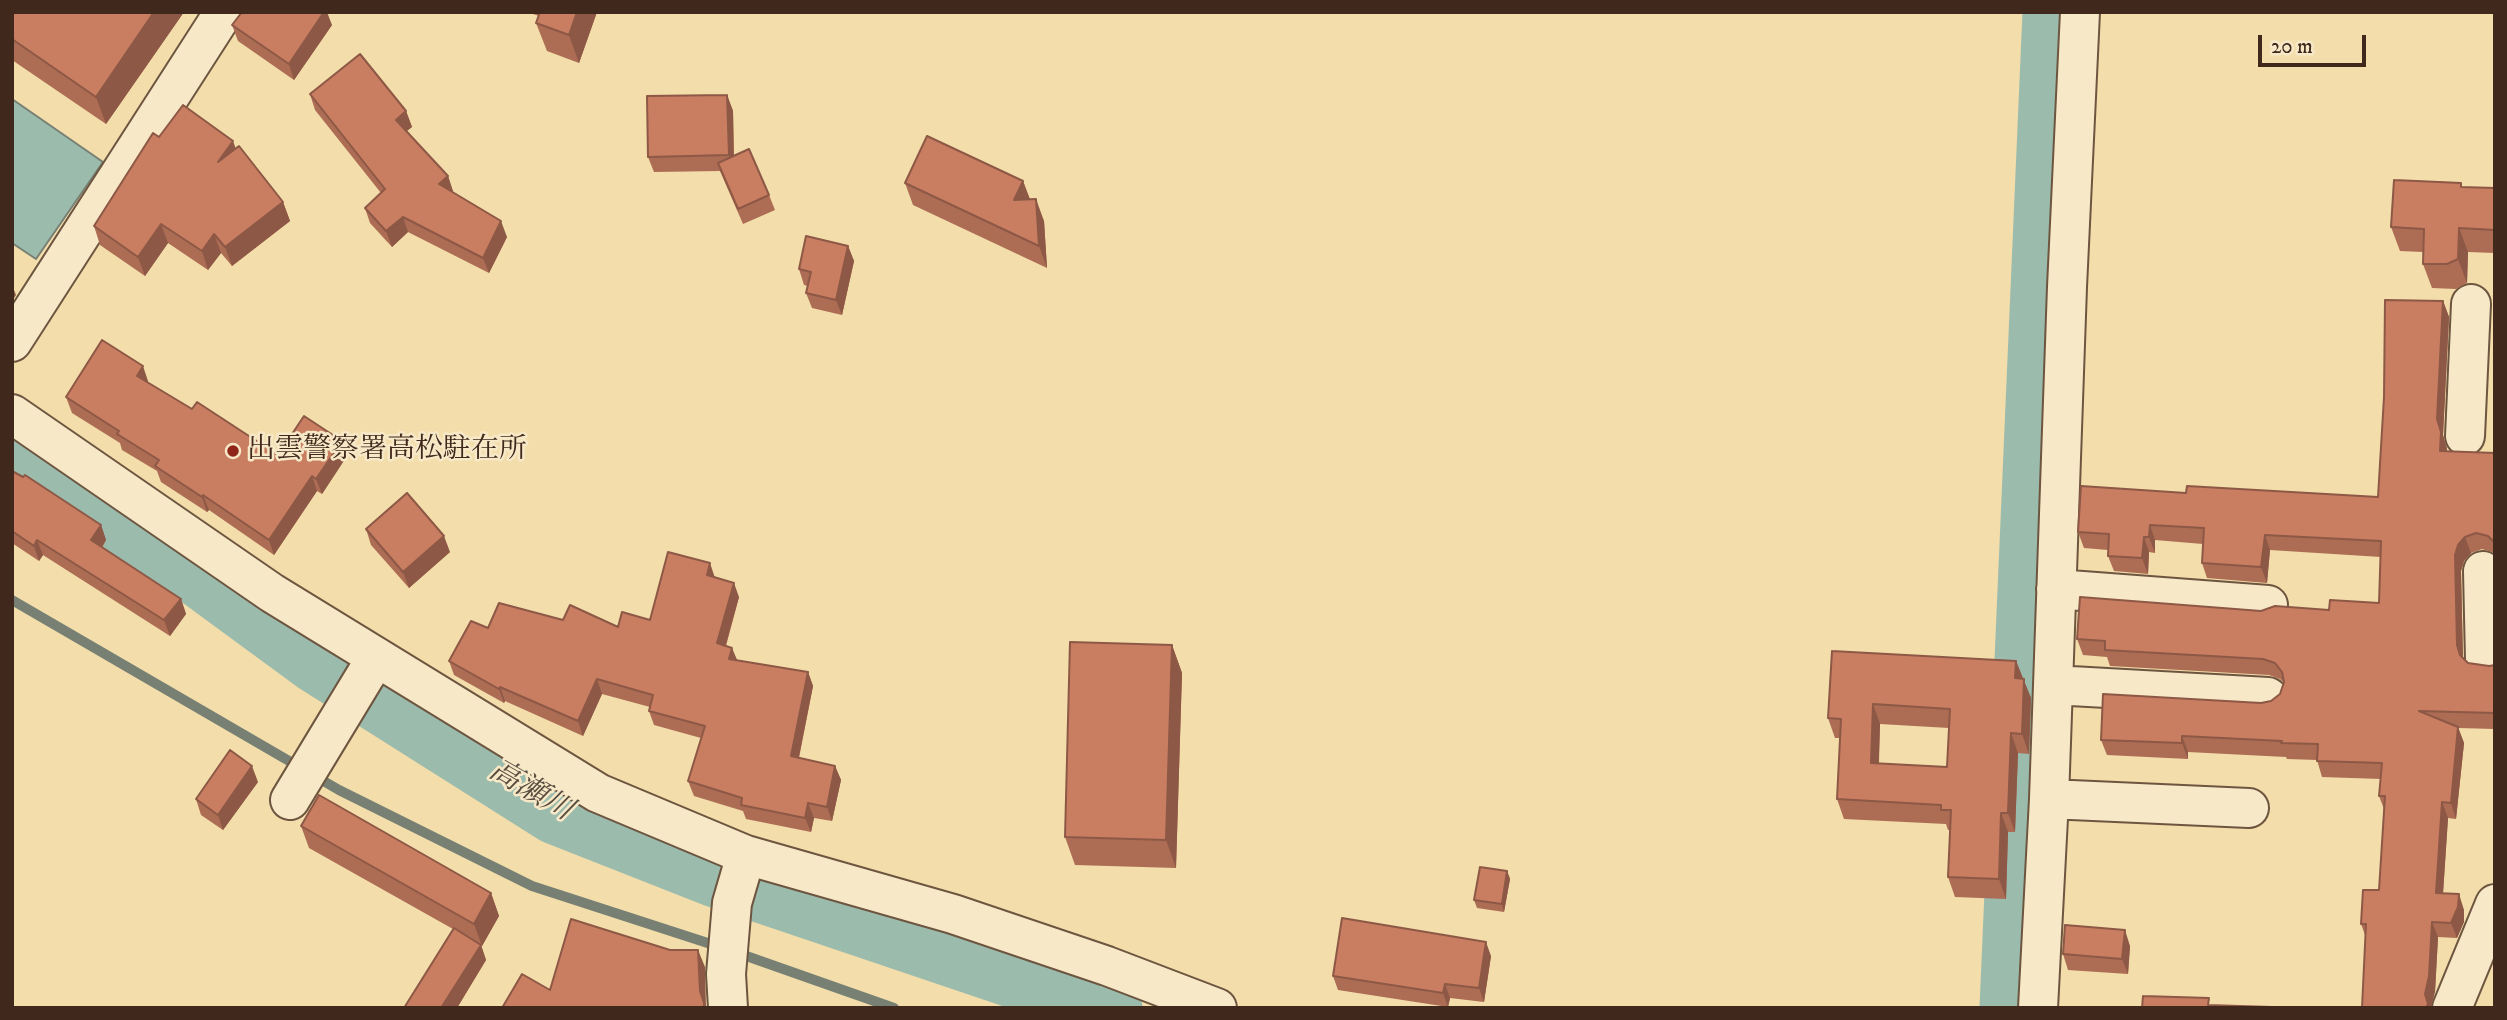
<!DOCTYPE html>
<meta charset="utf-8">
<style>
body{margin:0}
#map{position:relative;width:2507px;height:1020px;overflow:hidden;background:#f2ddab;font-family:"IM FELL DW Pica",serif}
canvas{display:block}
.frame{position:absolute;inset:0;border:14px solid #41281c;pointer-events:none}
.scale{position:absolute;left:2258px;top:35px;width:108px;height:32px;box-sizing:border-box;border:4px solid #41281c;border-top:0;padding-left:9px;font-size:21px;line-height:24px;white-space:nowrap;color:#41281c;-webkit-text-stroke:5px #f7e9c8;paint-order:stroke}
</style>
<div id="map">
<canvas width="2507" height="1020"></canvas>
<div class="frame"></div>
<div class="scale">20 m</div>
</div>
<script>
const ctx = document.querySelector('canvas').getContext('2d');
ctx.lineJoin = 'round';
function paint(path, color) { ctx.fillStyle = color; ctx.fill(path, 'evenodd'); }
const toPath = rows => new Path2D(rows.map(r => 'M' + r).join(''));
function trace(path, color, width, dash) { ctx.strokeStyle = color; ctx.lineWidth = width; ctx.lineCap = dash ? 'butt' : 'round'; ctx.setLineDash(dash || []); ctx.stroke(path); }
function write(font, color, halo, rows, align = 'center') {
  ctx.font = font + ' "IM FELL DW Pica","Noto Serif JP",serif'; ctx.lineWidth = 5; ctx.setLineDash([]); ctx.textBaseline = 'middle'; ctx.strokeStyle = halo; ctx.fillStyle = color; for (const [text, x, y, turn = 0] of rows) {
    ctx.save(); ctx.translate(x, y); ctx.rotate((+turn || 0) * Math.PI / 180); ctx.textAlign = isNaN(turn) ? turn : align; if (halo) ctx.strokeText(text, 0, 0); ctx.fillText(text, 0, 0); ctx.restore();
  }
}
const water = toPath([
 [12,99,103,162,36,259,12,243,12,99]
]);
paint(water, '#9bbbad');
trace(water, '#778073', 2);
trace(toPath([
 [12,600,339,790,532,886,720,947],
 [735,952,894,1008]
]), '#778073', 10);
trace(toPath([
 [12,452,178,559,317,661,556,812,716,875,1110,1008],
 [2012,1008,2055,12]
]), '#9bbbad', 65);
const minor = toPath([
 [12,342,224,12],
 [12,414,272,593,598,793,746,855,953,914,1107,966,1217,1008],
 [2465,436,2471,304],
 [2483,571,2485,660,2495,660],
 [2056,589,2268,605],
 [2053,685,2268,697],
 [2049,799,2249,808],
 [290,800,376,658],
 [728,1008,726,974,732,903,746,855],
 [2038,1008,2049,799,2067,287,2080,12],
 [2452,1008,2495,904]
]);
trace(minor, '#6d5540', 42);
trace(minor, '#f7e9c8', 38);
paint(toPath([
 [12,12,184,12,106,124,12,60],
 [527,12,597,12,579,63,547,51,536,23,539,16],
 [232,25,332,25,294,80,238,41],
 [310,94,406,111,412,127,406,131,448,176,453,192,507,237,489,273,408,232,392,247,370,223,365,208,381,193,315,110],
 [727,95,733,111,734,156,769,195,775,210,743,224,720,171,654,172,648,157],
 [159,137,236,148,283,202,290,221,232,266,221,253,208,270,168,243,145,276,100,245,94,226],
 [1023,181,1030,199,1044,221,1047,268,913,205,905,183],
 [2461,183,2462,187,2495,188,2495,253,2468,252,2467,283,2456,289,2432,288,2423,264,2423,252,2400,251,2391,227],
 [848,246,854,261,842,315,812,308,806,293,808,286,804,285,799,269],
 [2443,301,2449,317,2443,435,2447,451,2495,453,2495,553,2482,549,2471,553,2464,561,2461,571,2463,658,2468,663,2489,666,2495,665,2495,729,2458,728,2464,743,2456,819,2448,818,2443,893,2464,910,2464,922,2457,938,2438,937,2435,992,2365,935,2361,924,2379,890,2384,809,2379,796,2381,779,2322,777,2317,760,2287,759,2286,757,2188,752,2188,759,2107,755,2101,740,2271,701,2280,694,2284,683,2280,679,2269,675,2110,666,2107,657,2083,655,2077,639,2261,611,2329,610,2379,603,2381,557,2270,550,2267,583,2207,578,2202,563,2203,544,2155,540,2155,553,2149,552,2148,574,2114,571,2108,556,2108,550,2084,548,2078,532,2186,493,2378,497],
 [148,381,148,382,192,409,278,455,347,456,322,494,317,491,274,555,209,510,207,512,161,482,157,471,122,450,120,443,72,413,66,397],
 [12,471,101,525,106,540,102,548,181,599,186,614,170,636,43,555,39,561,12,543],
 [366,529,450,552,409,588,371,545],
 [715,578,739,597,726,646,737,660,808,672,813,686,799,758,835,766,841,780,832,821,814,818,811,832,746,819,743,811,694,796,688,781,701,738,654,725,649,711,650,707,602,694,583,736,505,701,504,703,454,675,449,661,488,628,563,620,618,627,650,620],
 [1172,645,1182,673,1176,868,1075,865,1065,837],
 [2016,661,2031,698,2029,754,2018,753,2015,832,2008,832,2006,899,1955,897,1948,877,1950,830,1948,830,1946,824,1844,819,1837,799,1840,738,1835,738,1828,718],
 [1880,724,1949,728,1947,767,1879,763],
 [258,782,223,830,201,815,196,799],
 [301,826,491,893,499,916,482,946,481,945,486,960,457,1008,404,1008,453,929,309,848],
 [1507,871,1510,879,1504,912,1477,908,1474,900],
 [2130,946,2128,974,2068,970,2063,954],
 [1491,956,1484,1002,1450,998,1448,1007,1338,990,1333,976]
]), '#ad6c54');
paint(toPath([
 [154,12,184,12,106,124,96,97],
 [324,12,327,12,332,25,294,80,289,64],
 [577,12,597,12,579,63,569,35],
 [727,95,733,111,734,171,729,155],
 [406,111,412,127,402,135,396,120],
 [233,141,240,160,218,162],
 [448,176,453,191,445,199,439,184],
 [1023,181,1031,203,1014,200],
 [1036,199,1044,221,1047,268,1039,246],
 [283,202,290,221,232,266,225,247],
 [403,217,408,232,392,247,386,231],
 [501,221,507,237,489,273,483,258],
 [161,224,168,243,145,276,138,257],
 [2459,228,2468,252,2467,283,2458,259],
 [214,234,221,253,208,270,202,251],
 [848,246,854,261,842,315,836,300],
 [12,285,16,295,12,301],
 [2443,301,2449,317,2443,435,2447,448,2446,466,2440,451,2437,419],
 [143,366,148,381,142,391,137,376],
 [342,441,347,456,322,494,316,479],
 [312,476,317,491,274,555,269,540],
 [203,495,209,510,207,512,202,497],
 [101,525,106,540,96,556,91,540],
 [2150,525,2155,540,2155,553,2149,537],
 [2265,535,2270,550,2267,583,2261,567],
 [444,536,450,552,409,588,403,572],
 [2144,537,2149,552,2148,574,2142,558],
 [2465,537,2471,553,2464,561,2461,571,2463,660,2466,671,2457,645,2455,555,2458,545],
 [37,540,43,555,39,561,34,546],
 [710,563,715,578,707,575],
 [734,583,739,597,722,658,717,643],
 [181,599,186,614,170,636,164,620],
 [1172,645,1182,673,1176,868,1166,840],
 [732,648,738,662,729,659],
 [2016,661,2031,698,2029,754,2022,734,2015,678],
 [808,672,813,686,796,771,791,756],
 [597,679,602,694,583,736,578,721],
 [500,687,505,701,504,703,499,689],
 [1873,704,1880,724,1878,782,1871,763],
 [2458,727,2464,743,2456,819,2451,803],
 [2011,733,2018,753,2015,832,2008,813],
 [2182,736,2188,752,2188,759,2182,743],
 [252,766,258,782,223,830,218,815],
 [835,766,841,780,832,821,827,807],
 [2442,802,2448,818,2442,909,2436,893],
 [808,803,814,818,811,832,805,818],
 [2001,813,2008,832,2006,899,1999,879],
 [1507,871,1510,879,1504,912,1502,904],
 [491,893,499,916,482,946,474,924],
 [2459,894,2464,910,2464,922,2457,938,2451,923],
 [2432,922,2438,937,2435,992,2431,1008,2426,1008,2425,994],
 [2125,930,2130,946,2128,974,2122,959],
 [1486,942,1491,956,1484,1002,1479,988],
 [481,945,486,960,457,1008,441,1008],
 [698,950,705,967,706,1008,704,1008,700,991],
 [1445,984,1450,998,1448,1007,1443,993]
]), '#8d5845');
const building = toPath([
 [12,12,154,12,96,97,12,39,12,12],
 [242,12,324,12,289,64,232,25,242,12],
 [540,12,577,12,569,35,536,23,540,12],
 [360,54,406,111,396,120,448,176,439,184,501,221,483,258,403,217,386,231,365,208,385,189,310,94,360,54],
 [727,95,729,155,648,157,647,96,727,95],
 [183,105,233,141,218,162,239,146,283,202,225,247,214,234,202,251,161,224,138,257,94,226,153,133,159,137,183,105],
 [927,136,1023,181,1014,200,1036,199,1039,246,905,183,927,136],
 [749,149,769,195,738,209,718,163,749,149],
 [2394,180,2461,183,2461,187,2495,188,2495,230,2459,228,2458,259,2447,264,2423,264,2424,229,2391,227,2394,180],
 [806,236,848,246,836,300,806,293,811,272,799,269,806,236],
 [2385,300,2443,301,2437,419,2441,432,2440,451,2495,453,2495,543,2488,536,2476,533,2465,537,2458,545,2455,555,2457,645,2460,655,2468,663,2489,666,2495,665,2495,713,2419,711,2458,727,2451,803,2442,802,2436,893,2459,894,2458,907,2451,923,2432,922,2429,976,2425,994,2428,1004,2426,1008,2362,1008,2366,924,2361,924,2363,890,2379,890,2385,796,2379,796,2382,763,2317,761,2318,744,2281,743,2282,741,2182,736,2182,743,2101,740,2103,694,2261,703,2271,701,2280,694,2284,682,2282,672,2275,663,2263,659,2105,650,2105,641,2077,639,2080,597,2261,611,2275,606,2329,610,2330,600,2379,603,2381,541,2265,535,2261,567,2202,563,2204,528,2150,525,2149,537,2144,537,2142,558,2108,556,2109,534,2078,532,2081,486,2186,493,2187,486,2378,497,2384,397,2385,300],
 [102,340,143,366,137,376,192,409,197,402,278,455,304,416,342,441,316,479,312,476,269,540,203,495,202,497,155,466,159,460,117,434,119,431,66,397,102,340],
 [12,471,23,477,25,475,101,525,91,540,181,599,164,620,37,540,34,546,12,531,12,471],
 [407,493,444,536,403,572,366,529,407,493],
 [668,552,710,563,707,575,734,583,717,643,732,648,729,659,808,672,791,756,835,766,827,807,808,803,805,818,741,805,742,798,688,781,705,726,649,711,653,695,597,679,578,721,500,687,499,689,449,661,471,621,488,628,499,603,563,620,570,605,618,627,622,612,650,620,668,552],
 [1070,642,1172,645,1166,840,1065,837,1070,642],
 [1832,651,2016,661,2015,678,2024,679,2022,734,2011,733,2008,813,2001,813,1999,879,1948,877,1951,810,1941,810,1941,805,1837,799,1841,719,1828,718,1832,651],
 [1873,704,1950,709,1947,767,1871,763,1873,704],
 [230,750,252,766,218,815,196,799,230,750],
 [319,795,491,893,474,924,301,826,319,795],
 [1480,867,1507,871,1502,904,1474,900,1480,867],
 [1342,918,1486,942,1479,988,1445,984,1443,993,1333,976,1342,918],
 [571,919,670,950,698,950,700,991,704,1003,704,1008,502,1008,522,974,550,990,571,919],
 [2065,925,2125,930,2122,959,2063,954,2065,925],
 [454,928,481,945,441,1008,404,1008,454,928],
 [2143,996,2209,998,2208,1005,2304,1008,2142,1008,2143,996]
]);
paint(building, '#c97e62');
trace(building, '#8d5845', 2);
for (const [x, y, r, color] of [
 [233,451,7,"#8f2418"]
]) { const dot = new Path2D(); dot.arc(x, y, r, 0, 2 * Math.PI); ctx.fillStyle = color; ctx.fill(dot); trace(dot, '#f7e9c8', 2.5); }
write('28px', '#41281c', '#f7e9c8', [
 ["出雲警察署高松駐在所",247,451]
], 'left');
write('italic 30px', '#584d40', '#f7e9c8', [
 ["高瀬川",530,792,30]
]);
</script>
